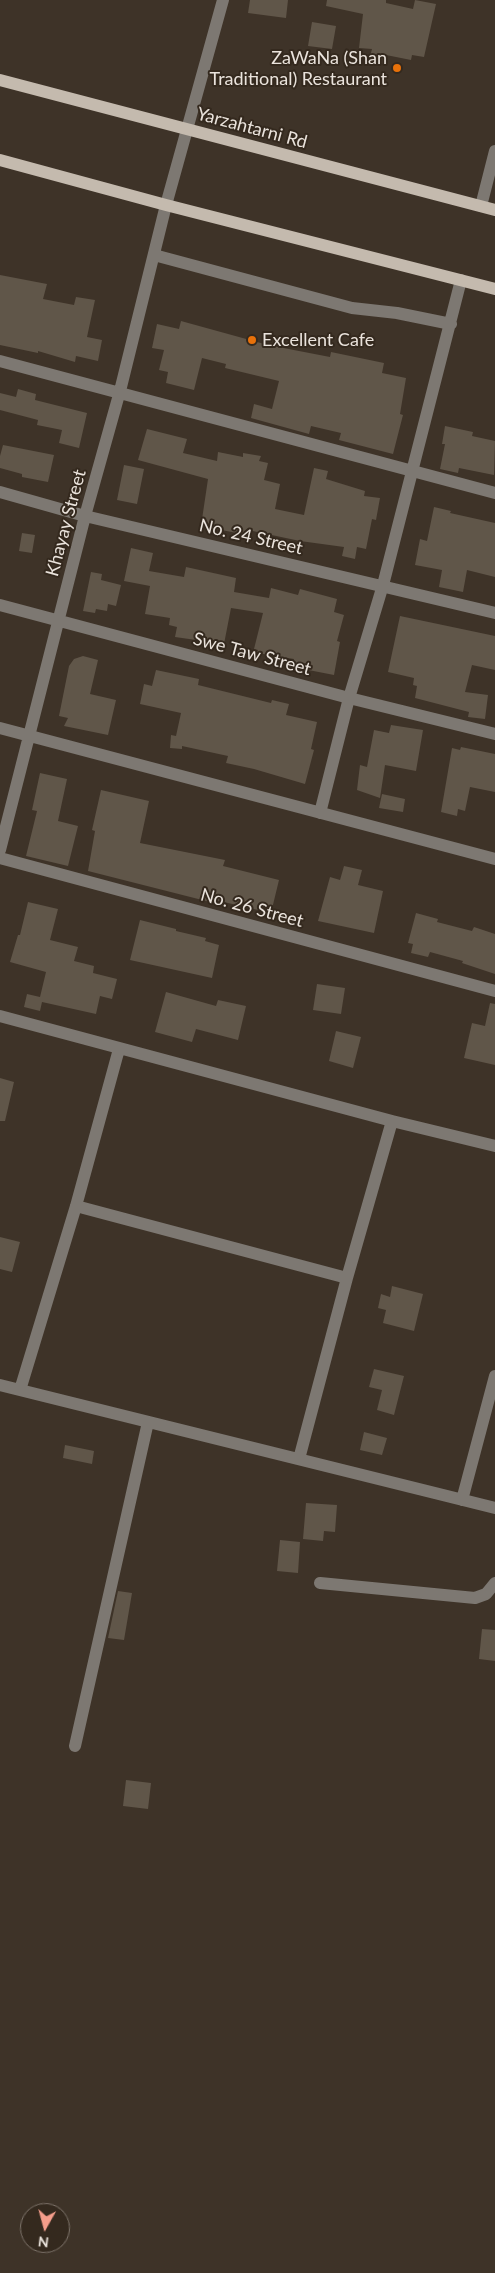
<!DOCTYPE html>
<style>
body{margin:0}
#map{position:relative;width:495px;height:2273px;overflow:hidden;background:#3e3328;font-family:Lato,sans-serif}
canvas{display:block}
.north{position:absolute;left:20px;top:2203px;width:50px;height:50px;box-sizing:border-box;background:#34291e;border:1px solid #7d736a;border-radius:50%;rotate:187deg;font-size:14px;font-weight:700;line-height:20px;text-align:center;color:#eae3dc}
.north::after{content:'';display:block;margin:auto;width:18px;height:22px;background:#f49d8b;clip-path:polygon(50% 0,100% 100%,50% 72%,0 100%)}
</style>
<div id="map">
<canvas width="495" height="2273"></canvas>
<div class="north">N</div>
</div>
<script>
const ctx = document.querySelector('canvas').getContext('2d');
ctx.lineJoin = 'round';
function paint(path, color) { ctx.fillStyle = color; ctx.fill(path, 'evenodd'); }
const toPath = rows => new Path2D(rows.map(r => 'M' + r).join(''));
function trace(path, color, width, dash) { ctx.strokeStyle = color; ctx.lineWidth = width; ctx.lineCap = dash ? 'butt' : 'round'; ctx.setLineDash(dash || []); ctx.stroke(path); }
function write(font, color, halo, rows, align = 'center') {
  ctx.font = font + ' Lato,sans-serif'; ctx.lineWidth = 4; ctx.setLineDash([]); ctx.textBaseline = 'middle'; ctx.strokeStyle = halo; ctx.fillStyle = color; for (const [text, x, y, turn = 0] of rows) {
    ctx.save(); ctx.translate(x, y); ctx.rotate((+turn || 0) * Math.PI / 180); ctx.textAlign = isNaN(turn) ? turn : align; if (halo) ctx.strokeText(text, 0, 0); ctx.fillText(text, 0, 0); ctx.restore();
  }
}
paint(toPath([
 [250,0,288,0,286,18,248,13],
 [327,0,386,0,386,3,413,9,415,0,436,4,424,57,412,55,411,60,386,55,383,64,369,60,372,49,359,48,363,14,326,6],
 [312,22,336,26,332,49,308,46],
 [0,275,47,284,43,299,74,305,76,297,95,300,87,337,102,340,98,361,76,356,75,362,38,351,38,353,0,345],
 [181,321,268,345,330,357,331,352,384,363,382,373,406,378,400,414,403,415,393,454,339,440,341,433,311,426,309,434,251,418,254,404,272,409,279,381,225,368,226,364,202,358,194,390,166,383,168,372,159,370,164,350,152,348,157,324,179,329],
 [18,389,36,394,35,400,87,413,79,448,59,443,62,430,37,425,38,420,0,410,0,393,16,397],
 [445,426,473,432,472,436,495,441,494,475,459,468,458,473,440,469,445,444,442,444],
 [147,429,187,439,183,453,217,461,218,452,243,457,243,453,261,456,259,461,268,463,264,480,280,484,275,509,304,515,314,468,328,471,326,479,365,491,364,496,380,498,376,520,372,519,366,549,357,547,355,559,342,556,344,547,300,541,248,530,247,535,201,526,208,479,138,460],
 [3,445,54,455,48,482,22,477,22,474,0,468,0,456],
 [124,465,144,469,137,504,117,500],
 [434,507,451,511,450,513,495,523,495,577,467,570,463,592,439,587,442,570,415,565,420,539,427,541],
 [22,533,35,535,32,553,19,551],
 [131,548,153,553,149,571,184,577,186,567,236,578,234,592,269,598,271,588,298,595,300,589,337,599,334,612,344,615,337,641,340,642,334,675,293,667,294,659,257,653,258,650,254,649,263,613,231,608,224,644,175,637,177,627,169,625,170,618,145,614,150,586,124,581],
 [91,572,102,574,101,580,121,585,116,606,108,604,107,611,96,609,95,613,83,611],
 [400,616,495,636,495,670,472,665,465,692,488,695,485,719,468,717,469,712,415,698,417,686,413,685,414,678,388,672],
 [83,656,98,660,90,694,116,700,108,735,64,726,68,718,59,716,69,666,74,659],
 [156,670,199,679,198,685,271,703,272,700,289,704,286,715,317,722,311,749,314,750,305,784,254,769,226,763,228,756,182,746,182,749,170,748,171,735,176,736,181,713,140,704,144,684,152,686],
 [391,725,423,730,416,771,385,765,380,798,357,790,360,765,367,767,374,730,389,733],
 [461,747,495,754,495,792,470,787,465,811,458,809,457,816,441,812,452,748,460,750],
 [40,773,67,779,58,821,78,826,68,866,26,856,37,811,32,810],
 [101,790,149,801,140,843,225,860,223,866,279,880,271,913,215,900,214,903,88,871,95,831,92,830],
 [382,794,405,799,403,812,379,808],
 [344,866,362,870,358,885,383,891,374,933,318,921,330,877,340,880],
 [28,902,58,909,50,940,78,947,74,961,94,966,93,973,117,979,112,999,100,996,96,1014,42,1002,40,1011,24,1007,27,994,40,997,46,972,10,962,18,935,20,935],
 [416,913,438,919,437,922,472,931,474,927,495,934,495,974,462,963,463,961,430,952,428,957,411,953,413,944,408,943],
 [140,920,176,929,176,931,206,938,205,941,219,945,212,978,130,960],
 [317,984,345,988,341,1014,313,1010],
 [166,992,216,1006,218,1000,246,1006,238,1040,196,1029,192,1042,155,1032],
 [490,1003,495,1004,495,1065,464,1058,472,1023,485,1026],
 [336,1031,361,1037,353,1068,329,1061],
 [0,1078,14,1082,5,1121,0,1121],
 [0,1237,20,1242,12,1272,0,1269],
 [392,1286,423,1294,414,1331,383,1323,386,1310,378,1308,381,1294,390,1297],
 [374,1369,404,1376,394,1415,377,1410,382,1390,369,1387],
 [364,1432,387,1438,382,1455,360,1450],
 [65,1445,94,1451,92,1464,63,1458],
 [306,1503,337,1505,335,1532,324,1531,323,1541,303,1539],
 [280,1540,300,1542,298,1573,277,1571],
 [118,1591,132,1593,124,1640,108,1638],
 [482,1629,495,1630,495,1661,479,1659],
 [126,1780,151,1783,148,1809,123,1806]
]), '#605649');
trace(toPath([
 [481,206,495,151],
 [154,255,352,308,397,313,451,324],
 [0,361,495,493],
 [0,492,85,516,495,613],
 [0,605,349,698,495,734],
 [0,728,495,859],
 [320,813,349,698,383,585,461,280],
 [0,850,85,516,120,391,166,205,223,0],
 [0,858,495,991],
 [0,1016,392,1121,495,1146],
 [76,1206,347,1278],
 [0,1385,495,1508],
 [20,1390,76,1206,119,1049],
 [299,1459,347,1278,392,1121],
 [462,1500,495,1376],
 [320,1583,475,1598,486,1594,495,1583],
 [75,1746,148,1422]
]), '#7d7872', 12);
trace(toPath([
 [0,80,495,210],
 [0,160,166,205,495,289]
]), '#c4baae', 12);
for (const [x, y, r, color] of [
 [397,68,5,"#e8710a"],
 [252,340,5,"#e8710a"]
]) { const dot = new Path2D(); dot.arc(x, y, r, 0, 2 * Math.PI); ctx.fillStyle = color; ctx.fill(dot); trace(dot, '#34291e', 2); }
write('18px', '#eae3dc', '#34291e', [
 ["ZaWaNa (Shan",387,58],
 ["Traditional) Restaurant",387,79],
 ["Excellent Cafe",262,340,"left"]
], 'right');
write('18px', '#eae3dc', '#34291e', [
 ["Yarzahtarni Rd",252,128,15],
 ["Khayay Street",66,523,-75],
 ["No. 24 Street",251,537,13],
 ["Swe Taw Street",252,654,15],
 ["No. 26 Street",252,908,15]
]);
</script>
